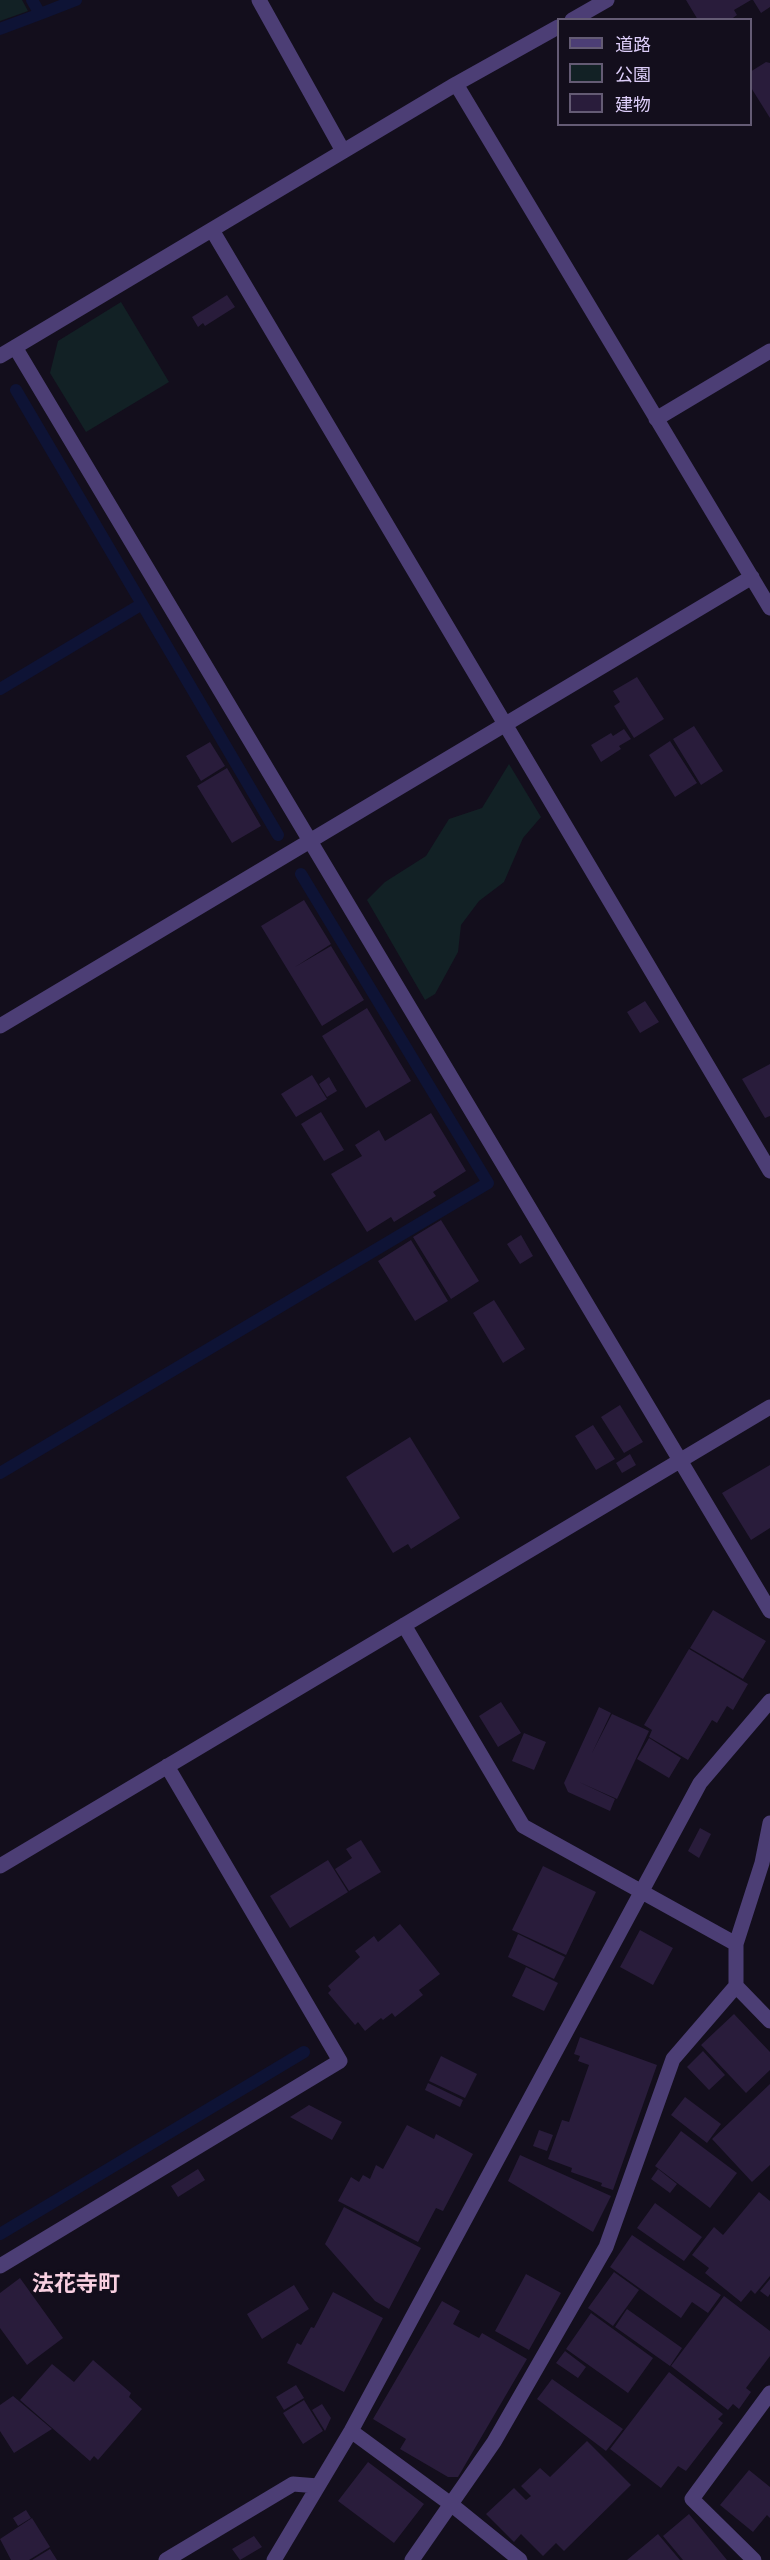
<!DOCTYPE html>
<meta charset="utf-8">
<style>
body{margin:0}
#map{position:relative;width:770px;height:2560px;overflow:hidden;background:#130e1c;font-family:Quicksand,"Noto Sans JP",sans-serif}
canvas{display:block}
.legend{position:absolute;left:557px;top:18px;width:195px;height:108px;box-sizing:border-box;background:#130e1c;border:2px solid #645b74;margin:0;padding:8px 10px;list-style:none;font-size:18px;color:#ddcef9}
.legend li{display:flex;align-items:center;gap:12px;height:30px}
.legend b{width:30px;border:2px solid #645b74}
</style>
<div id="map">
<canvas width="770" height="2560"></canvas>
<ul class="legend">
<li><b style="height:8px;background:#4c3e75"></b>道路</li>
<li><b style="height:16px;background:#122125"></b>公園</li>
<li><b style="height:16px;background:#291c3b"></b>建物</li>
</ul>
</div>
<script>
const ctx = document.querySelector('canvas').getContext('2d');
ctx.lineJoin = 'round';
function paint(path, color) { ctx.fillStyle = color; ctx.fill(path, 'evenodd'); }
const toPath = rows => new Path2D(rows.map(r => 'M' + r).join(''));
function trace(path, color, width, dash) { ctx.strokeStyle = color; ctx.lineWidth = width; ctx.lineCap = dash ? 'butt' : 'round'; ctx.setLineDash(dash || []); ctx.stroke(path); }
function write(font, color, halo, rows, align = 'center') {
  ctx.font = font + ' Quicksand,"Noto Sans JP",sans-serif'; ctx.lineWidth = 6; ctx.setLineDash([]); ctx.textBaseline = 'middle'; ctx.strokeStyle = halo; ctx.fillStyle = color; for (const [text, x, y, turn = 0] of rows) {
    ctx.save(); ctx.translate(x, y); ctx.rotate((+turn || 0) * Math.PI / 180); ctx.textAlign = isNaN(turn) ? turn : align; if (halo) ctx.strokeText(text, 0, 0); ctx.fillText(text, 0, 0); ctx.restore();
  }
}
paint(toPath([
 [0,0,22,0,28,11,0,21],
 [121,302,169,382,86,432,50,373,58,341],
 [509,764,541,817,523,838,504,882,479,901,461,925,458,952,435,994,425,1000,367,900,385,882,426,856,449,819,482,808]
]), '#122125');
trace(toPath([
 [40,14,76,0],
 [0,29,40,14,32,0],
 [142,604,278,835],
 [0,689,142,604,16,390],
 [0,1473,488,1183,301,874],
 [0,2234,304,2052]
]), '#0e1335', 12);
paint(toPath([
 [686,0,751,0,734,10,737,15,730,20,698,20],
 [753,0,770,0,770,7,761,13],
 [766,62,770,63,770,118,750,86,750,72],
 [227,295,235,307,205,326,203,323,198,327,192,317],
 [637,677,664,719,634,738,614,706,620,702,613,691],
 [694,726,723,771,701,785,673,739],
 [624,729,631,739,619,746,621,749,601,762,591,745,611,733,613,736],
 [670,741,697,783,675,797,649,755],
 [210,742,225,766,201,781,186,756],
 [227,768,261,826,232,843,197,786],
 [304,900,331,944,295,967,331,946,364,1000,322,1026,261,926],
 [645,1001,659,1022,640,1033,627,1012],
 [367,1008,411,1081,366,1108,322,1036],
 [770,1064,770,1116,765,1118,742,1079],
 [312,1075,327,1099,296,1117,281,1094],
 [329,1077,337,1091,327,1097,319,1084],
 [321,1112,344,1150,324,1161,301,1124],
 [431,1113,466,1171,433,1192,436,1196,394,1222,391,1217,367,1232,331,1174,362,1156,355,1145,379,1130,385,1141],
 [441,1220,479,1281,451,1299,413,1237],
 [521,1235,533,1256,520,1264,507,1244],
 [411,1240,448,1301,415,1321,378,1261],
 [494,1300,525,1349,503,1363,473,1313],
 [620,1405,643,1442,624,1453,601,1417],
 [593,1425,615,1459,596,1470,575,1436],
 [410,1437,460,1518,411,1549,408,1544,393,1553,346,1477],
 [630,1454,636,1465,622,1473,616,1463],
 [770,1465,770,1528,751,1540,722,1493],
 [713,1610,766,1641,743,1679,690,1648],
 [689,1649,748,1684,733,1710,727,1706,717,1723,712,1720,688,1760,649,1737,652,1730,644,1725],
 [501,1702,521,1733,498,1747,479,1716],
 [599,1707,611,1713,592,1753,612,1714,649,1731,617,1799,579,1782,615,1799,610,1811,568,1792,564,1783],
 [524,1733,546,1742,534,1770,512,1761],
 [649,1738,681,1758,669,1778,637,1759],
 [700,1828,711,1834,699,1858,688,1851],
 [361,1840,381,1872,349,1891,335,1869,352,1858,346,1849],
 [328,1860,348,1892,290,1928,270,1896],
 [543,1866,596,1892,566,1955,512,1930],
 [400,1924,440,1974,419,1990,423,1995,395,2017,392,2013,383,2020,381,2018,365,2031,358,2022,355,2025,328,1993,331,1990,328,1986,360,1957,355,1951,374,1936,378,1942],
 [640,1930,673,1948,653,1985,620,1967],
 [518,1934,565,1957,554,1979,508,1957],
 [526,1967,558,1983,544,2011,512,1996],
 [734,2014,770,2052,770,2070,746,2093,701,2045],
 [580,2037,657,2065,613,2190,601,2186,602,2183,571,2172,572,2168,548,2159,562,2120,569,2122,589,2065,578,2061,580,2056,574,2054],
 [703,2051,725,2075,709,2090,687,2067],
 [441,2056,477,2074,465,2098,429,2081],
 [428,2083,463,2100,460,2107,425,2090],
 [770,2084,770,2165,752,2182,712,2139],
 [685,2097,721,2124,707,2143,671,2115],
 [309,2105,342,2122,332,2140,290,2117],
 [407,2125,434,2139,436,2134,473,2154,443,2211,436,2208,418,2242,338,2201,351,2177,359,2182,363,2175,370,2179,376,2165,383,2169],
 [539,2130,553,2135,547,2151,533,2146],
 [681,2131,737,2173,710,2208,655,2166],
 [520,2155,611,2196,593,2232,508,2181],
 [198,2169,205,2180,178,2197,171,2186],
 [658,2169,677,2184,670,2193,651,2179],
 [759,2192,770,2201,770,2276,755,2294,751,2290,741,2302,705,2273,709,2268,692,2255,714,2227,723,2235],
 [655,2203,702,2237,684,2261,637,2228],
 [344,2207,421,2248,389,2309,375,2301,325,2244],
 [632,2235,721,2295,708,2313,692,2302,681,2318,610,2267],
 [614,2272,639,2290,613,2326,588,2308],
 [526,2274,561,2293,529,2350,495,2331],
 [20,2278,63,2338,27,2365,0,2328,0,2293],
 [770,2279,770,2294,768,2297,760,2291],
 [294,2285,309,2309,262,2339,247,2314],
 [333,2292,383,2318,344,2392,287,2363,297,2343,301,2345,311,2327,314,2328],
 [724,2296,770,2331,770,2356,746,2388,751,2392,739,2409,733,2404,728,2410,671,2366],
 [442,2301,460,2311,453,2324,479,2338,482,2333,527,2359,458,2477,448,2477,400,2449,406,2439,373,2419],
 [627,2309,682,2348,670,2366,615,2327],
 [591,2313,653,2358,628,2393,566,2349],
 [565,2351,586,2367,578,2378,556,2363],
 [93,2360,131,2393,129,2397,142,2409,98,2460,94,2456,90,2461,20,2400,52,2364,74,2382],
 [669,2372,723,2414,718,2419,723,2423,686,2471,678,2466,661,2488,610,2449],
 [552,2379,623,2429,606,2451,537,2399],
 [296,2385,304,2398,284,2410,276,2397],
 [13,2396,52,2429,14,2453,0,2431,0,2405],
 [304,2400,323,2431,303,2444,283,2413],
 [322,2404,331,2418,325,2431,312,2410],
 [587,2441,631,2485,564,2551,556,2543,543,2556,521,2534,514,2542,486,2514,514,2488,526,2500,531,2496,521,2486,540,2468,550,2477],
 [368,2462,424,2504,394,2543,338,2501],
 [749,2470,770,2487,770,2518,767,2515,753,2532,720,2505],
 [26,2510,31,2518,18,2526,13,2518],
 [689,2514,727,2560,683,2560,663,2536],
 [32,2518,50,2547,29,2560,11,2560,0,2539],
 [658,2534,680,2560,627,2560],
 [254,2536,262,2547,240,2560,232,2549],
 [50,2549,57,2560,32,2560]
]), '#291c3b');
trace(toPath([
 [259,0,343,151],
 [572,20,607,0],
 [456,84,770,608],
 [212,230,770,1171],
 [15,347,770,1611],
 [0,356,456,84,558,27],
 [656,419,770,351],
 [0,1026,752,577],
 [404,1625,523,1826,736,1944],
 [770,1823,762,1863,736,1944,736,1986,770,2021],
 [0,1866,770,1407],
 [0,2266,340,2061,167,1766],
 [351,2431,452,2505,520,2560],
 [166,2560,293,2484,318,2486],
 [274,2560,351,2431,700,1783,770,1701],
 [412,2560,494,2442,606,2247,673,2059,736,1986],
 [754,2560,692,2499,770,2393]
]), '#4c3e75', 15);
write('bold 22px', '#f9d0e1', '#130e1c', [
 ["法花寺町",76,2284]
]);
</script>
